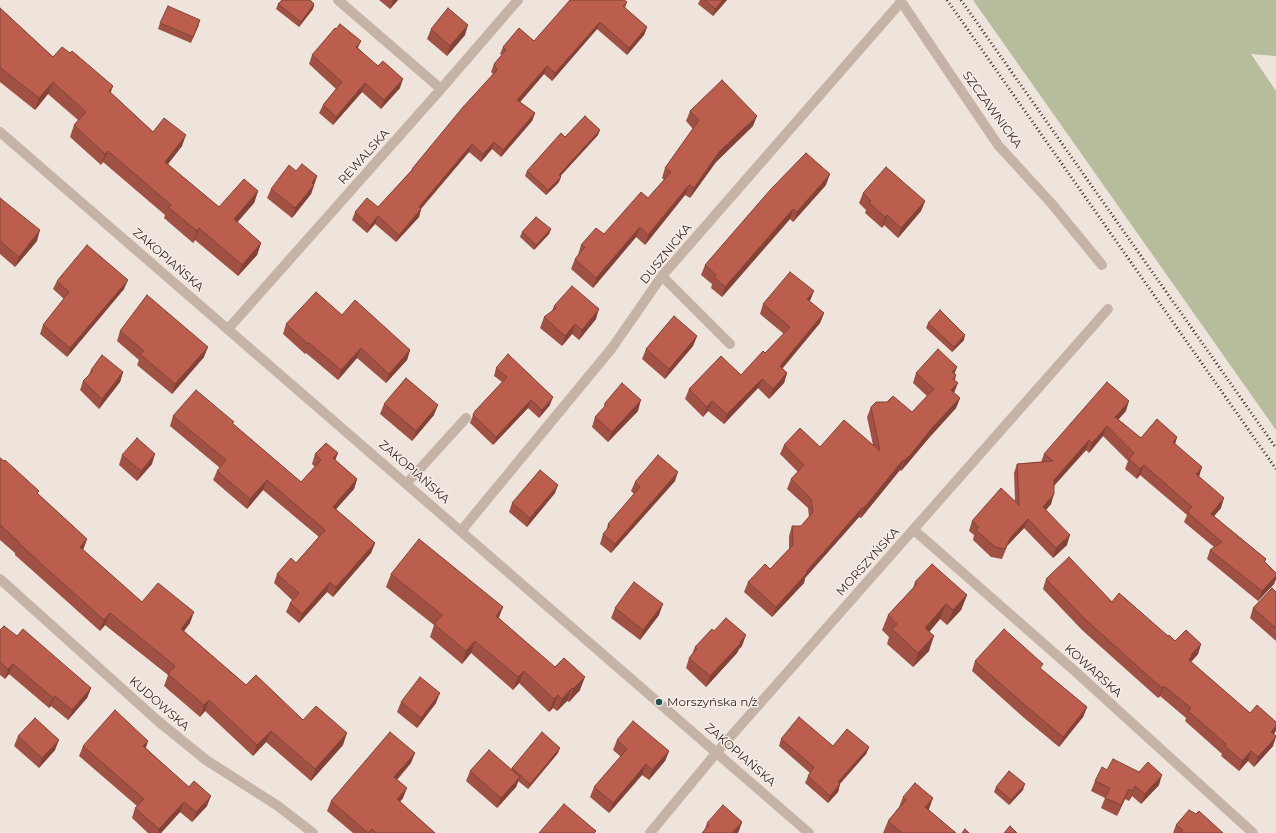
<!DOCTYPE html>
<meta charset="utf-8">
<style>
body{margin:0}
canvas{display:block;background:#efe4db}
</style>
<canvas width="1276" height="833"></canvas>
<script>
const ctx = document.querySelector('canvas').getContext('2d');
ctx.lineJoin = 'round';
function paint(path, color) { ctx.fillStyle = color; ctx.fill(path, 'evenodd'); }
const toPath = rows => new Path2D(rows.map(r => 'M' + r).join(''));
function trace(path, color, width, dash) { ctx.strokeStyle = color; ctx.lineWidth = width; ctx.lineCap = dash ? 'butt' : 'round'; ctx.setLineDash(dash || []); ctx.stroke(path); }
function write(font, color, halo, rows, align = 'center') {
  ctx.font = font + ' Montserrat,sans-serif'; ctx.lineWidth = 3; ctx.setLineDash([]); ctx.textBaseline = 'middle'; ctx.strokeStyle = halo; ctx.fillStyle = color; for (const [text, x, y, turn = 0] of rows) {
    ctx.save(); ctx.translate(x, y); ctx.rotate((+turn || 0) * Math.PI / 180); ctx.textAlign = isNaN(turn) ? turn : align; if (halo) ctx.strokeText(text, 0, 0); ctx.fillText(text, 0, 0); ctx.restore();
  }
}
paint(toPath([
 [973,0,1276,0,1276,56,1251,54,1276,91,1276,430]
]), '#b5bd9d');
trace(toPath([
 [407,483,466,418]
]), '#c6b3a8', 10);
trace(toPath([
 [338,0,441,89],
 [900,0,998,145,1051,203,1102,265],
 [0,132,809,833],
 [662,276,730,344],
 [228,329,441,89,518,0],
 [914,530,1077,673,1253,833],
 [461,531,612,348,662,276,901,2],
 [0,579,158,721,206,760,278,806,313,833],
 [650,833,717,752,1108,309]
]), '#c6b3a8', 10);
trace(toPath([
 [947,0,1276,469],
 [961,0,1276,448]
]), '#342a28', 3, [1, 3]);
paint(toPath([
 [379,0,398,0,390,9],
 [700,0,727,0,713,16,698,4],
 [627,2,625,8,647,27,644,35,627,55,597,29,552,81,544,74,520,102,535,113,532,121,501,157,492,149,481,162,469,152,421,209,419,217,396,242,375,224,367,233,352,220,355,212,378,207,411,171,412,169,493,74,491,72,494,64,502,55,500,54,503,47,534,41],
 [278,4,314,4,313,9,299,27,276,9],
 [0,8,53,57,111,93,153,132,182,146,168,164,219,207,258,191,254,203,237,222,261,243,257,255,238,276,195,240,193,243,164,218,165,215,103,162,101,165,70,137,74,125,78,120,48,94,35,110,0,82],
 [160,23,199,25,191,43,158,29],
 [431,29,465,35,447,56,427,39],
 [358,48,400,88,381,109,362,92,333,125,319,113,323,105,336,89,309,64,312,55],
 [690,111,753,126,716,162,690,198,685,195,645,245,636,237,593,288,571,269,575,259,578,255,581,245,604,234,648,198,664,180,662,178,665,168,693,129,686,121],
 [598,135,560,176,559,182,546,195,525,176,527,171,565,137],
 [296,171,317,176,311,194,292,218,267,198,271,189],
 [826,185,793,222,790,219,722,297,711,288,712,284,701,275,705,265],
 [863,193,925,201,921,211,898,238,884,225,882,228,865,213,866,210,859,203],
 [0,198,37,241,15,267,0,254],
 [551,229,549,234,534,250,520,237,522,232],
 [57,281,124,289,67,357,40,334,43,325,64,299,53,289],
 [810,302,824,313,820,323,782,369,787,373,784,383,769,399,758,388,724,424,708,411,703,417,685,399,689,389,741,375,765,353,784,334,760,314,763,304],
 [554,306,596,319,579,340,572,334,562,346,540,328,544,317,552,311],
 [342,315,410,350,407,360,386,383,357,358,338,380,306,353,305,354,283,334,286,324],
 [928,323,964,340,952,352,926,328],
 [120,331,204,357,172,394,137,365,139,360,117,341],
 [697,336,693,346,665,379,642,359,646,349],
 [957,367,954,373,956,375,955,380,954,393,960,398,956,408,928,439,908,463,901,471,900,470,861,518,859,517,805,578,804,583,772,617,744,592,748,582,770,569,789,549,789,536,792,526,801,526,809,517,808,508,787,489,791,479,798,472,780,454,784,445,820,447,873,445,867,417,871,407,912,412,927,396,913,383,916,373],
 [496,368,550,405,539,418,528,408,493,445,470,423,473,415,502,382,494,376],
 [91,370,123,372,120,382,99,409,80,390,83,381,88,376],
 [605,403,638,411,608,442,592,427,595,417,604,408],
 [384,404,434,415,412,441,380,414],
 [1126,411,1118,419,1141,438,1177,437,1175,444,1199,476,1221,508,1214,516,1266,559,1265,562,1276,573,1276,579,1274,584,1258,601,1207,559,1210,550,1214,547,1184,522,1187,515,1140,475,1137,479,1125,469,1128,461,1103,436,1089,453,1086,450,1054,486,1051,504,1046,510,1067,545,1053,558,1024,528,1007,546,1002,559,991,557,973,540,974,535,969,531,972,521,1015,501,1014,473,1017,464,1041,462,1044,454],
 [173,416,233,424,301,482,315,467,312,464,315,454,338,453,335,460,357,479,354,489,336,509,375,543,371,553,333,597,327,592,299,623,286,612,290,603,292,600,274,583,277,574,296,563,319,537,263,490,247,509,213,480,217,471,220,468,170,426],
 [122,455,152,464,137,481,119,465],
 [0,458,38,494,87,539,83,550,142,602,190,623,184,631,246,685,343,745,311,781,266,742,253,756,205,711,200,717,164,686,168,675,105,625,100,631,33,571,15,555,15,553,0,540],
 [675,481,611,553,600,544,603,534,606,531,608,524,634,494,631,491,635,482],
 [555,493,527,527,509,512,512,503],
 [391,574,499,618,580,690,569,702,567,701,557,711,553,708,549,712,519,683,513,690,471,653,462,664,430,637,434,625,386,587],
 [1046,579,1112,602,1175,641,1201,644,1198,654,1191,662,1250,713,1276,722,1276,730,1274,734,1273,746,1254,767,1248,761,1239,771,1221,756,1222,754,1185,721,1186,718,1160,696,1158,698,1082,630,1043,589],
 [915,582,967,595,961,610,947,625,940,619,929,632,929,651,913,667,887,644,889,637,882,630,888,615,913,588],
 [1276,592,1276,641,1250,618,1253,608],
 [615,608,659,615,640,640,611,618],
 [0,630,17,636,91,688,87,698,68,720,51,706,49,708,9,674,5,679,0,675],
 [714,631,742,646,739,649,737,653,706,687,686,668,689,658,692,654,695,647],
 [975,661,1041,669,1087,707,1083,717,1059,747,1023,717,972,671],
 [401,702,436,703,417,728,397,712],
 [18,736,55,750,39,768,14,746],
 [781,739,833,746,869,747,866,754,840,784,838,792,828,803,805,783,808,776,810,773,779,746],
 [617,740,669,751,665,761,649,780,642,775,609,813,590,797,594,787,621,757,613,750],
 [83,746,146,748,207,806,192,822,180,812,161,833,148,833,132,818,135,808,137,806,79,756],
 [558,753,528,789,518,781,516,787,497,808,466,781,470,771,511,769,512,768],
 [411,763,397,780,403,798,400,802,435,833,353,833,327,811,331,801],
 [1107,770,1159,785,1141,804,1132,796,1129,801,1125,799,1117,816,1101,808,1105,798,1091,791,1095,781],
 [996,787,1023,790,1009,805,994,792],
 [903,797,929,810,956,833,883,833,888,821,899,807],
 [742,822,738,833,702,833,704,831,707,823],
 [1176,825,1223,833,1173,833]
]), '#a15143');
paint(toPath([
 [393,0,398,0,390,9],
 [723,0,727,0,713,16,715,9],
 [314,4,313,9,299,27,301,22],
 [600,22,597,29,552,81,555,73],
 [468,25,465,35,447,56,450,46],
 [647,27,644,35,627,55,629,48],
 [361,41,357,50,356,47],
 [547,66,544,74,515,108,517,100],
 [403,79,400,88,381,109,384,100],
 [53,82,48,94,35,110,39,98],
 [365,83,362,92,333,125,336,117],
 [113,86,109,97,109,91],
 [535,113,532,121,501,157,503,150],
 [757,116,753,126,716,162,690,198,694,188,719,152],
 [600,130,598,135,557,180,559,175],
 [186,135,182,146,161,173,165,162],
 [494,142,492,149,481,162,483,154],
 [472,144,469,152,416,214,419,207],
 [108,151,103,162,101,165,105,154],
 [830,174,826,185,793,222,797,212],
 [317,176,311,194,292,218,295,208,312,183],
 [561,177,559,182,546,195,548,190],
 [689,185,685,195,645,245,648,235],
 [258,191,254,203,230,231,234,219],
 [925,201,921,211,898,238,901,228],
 [421,209,419,217,396,242,399,235],
 [793,209,790,219,722,297,725,287],
 [887,215,884,225,882,228,885,217],
 [378,216,375,224,367,233,370,226],
 [640,227,636,237,593,288,596,278],
 [199,228,195,240,193,243,197,231],
 [551,229,549,234,534,250,536,245],
 [40,230,37,241,15,267,19,257],
 [261,243,257,255,238,276,242,265],
 [128,280,124,289,67,357,70,348],
 [814,291,810,301,804,309,807,299],
 [599,309,596,319,579,340,582,330],
 [824,313,820,323,776,376,780,366],
 [575,324,572,334,562,346,565,336],
 [965,335,964,340,952,352,954,347],
 [697,336,693,346,665,379,669,369],
 [208,347,204,357,172,394,175,384],
 [361,348,357,358,338,380,341,370],
 [410,350,407,360,386,383,389,374],
 [957,367,953,377,952,372],
 [123,372,120,382,99,409,102,399],
 [787,373,784,383,769,399,773,389],
 [762,379,758,388,724,424,727,414],
 [958,383,954,393,951,390],
 [553,397,550,405,539,418,542,410],
 [960,398,956,408,928,439,901,471,904,461,931,429],
 [531,400,528,408,493,445,496,437],
 [641,400,638,411,608,442,612,432],
 [712,401,708,411,703,417,707,407],
 [1129,401,1126,411,1112,427,1115,417],
 [438,405,434,415,412,441,416,431],
 [1107,426,1103,436,1089,453,1092,443],
 [1177,437,1174,447,1173,442],
 [1089,440,1086,450,1050,490,1054,480],
 [338,453,334,463,333,458],
 [155,454,152,464,137,481,141,471],
 [903,460,900,470,861,518,864,508],
 [1144,465,1140,475,1137,479,1140,469],
 [1202,467,1199,477,1196,474],
 [678,472,675,481,611,553,615,544],
 [357,479,354,489,330,516,333,507],
 [267,480,263,490,247,509,250,499],
 [558,485,555,493,527,527,530,518],
 [1054,494,1051,504,1040,517,1043,507],
 [1224,498,1221,508,1207,524,1211,514],
 [863,507,859,517,805,578,804,583,772,617,776,607],
 [1028,519,1024,528,1007,546,1002,559,1011,537],
 [1070,535,1067,545,1053,558,1056,548],
 [87,539,83,550,80,547],
 [375,543,371,553,333,597,336,587],
 [1276,576,1276,579,1274,584,1258,601,1262,591],
 [330,582,327,592,299,623,302,614],
 [967,595,961,610,947,625,953,610],
 [663,604,659,615,640,640,643,630],
 [946,604,940,619,920,643,925,628],
 [503,607,498,620,496,616],
 [194,612,190,623,177,640,181,629],
 [110,613,105,625,100,631,104,620],
 [746,635,742,646,739,649,737,653,706,687,710,676],
 [934,636,929,651,913,667,918,653],
 [475,641,471,653,462,664,466,651],
 [1201,644,1198,654,1190,663,1185,670,1191,655],
 [13,664,9,674,5,679,8,669],
 [524,671,519,683,513,690,518,677],
 [585,677,580,690,569,702,573,689],
 [1164,686,1160,696,1158,698,1162,688],
 [91,688,87,698,68,720,72,710],
 [572,688,567,701,557,711,562,699],
 [440,693,436,703,417,728,421,718],
 [558,695,553,708,549,712,554,699],
 [55,696,51,706,49,708,53,698],
 [209,700,205,711,200,717,204,705],
 [1087,707,1083,717,1059,747,1063,737],
 [1276,726,1276,730,1274,734,1268,742,1271,732],
 [271,731,266,742,253,756,257,745],
 [347,733,343,745,311,781,315,769],
 [1276,737,1273,746,1254,767,1258,757],
 [59,740,55,750,39,768,42,758],
 [148,741,145,751,143,746],
 [869,747,866,754,835,789,838,782],
 [560,748,558,753,528,789,530,784],
 [669,751,665,761,649,780,652,770],
 [1251,751,1248,761,1239,771,1242,761],
 [415,753,411,763,390,787,394,777],
 [646,764,642,775,609,813,613,803],
 [1162,775,1159,785,1141,804,1145,794],
 [520,777,516,787,497,808,501,798],
 [840,784,838,792,828,803,830,796],
 [1025,784,1023,790,1009,805,1011,800],
 [1135,786,1132,796,1129,801],
 [407,788,403,798,393,809,397,799],
 [1129,789,1125,799,1117,816,1121,805],
 [211,796,207,806,192,822,196,812],
 [933,798,928,812,925,807],
 [184,802,180,812,161,833,158,833,159,829],
 [742,822,738,833,732,833]
]), '#834237');
const building = toPath([
 [282,0,310,0,314,4,301,22,278,4,282,0],
 [570,0,624,0,627,2,623,6,647,27,629,48,600,22,555,73,547,66,517,100,535,113,503,150,494,142,483,154,472,144,419,207,421,209,399,235,378,216,370,226,355,212,367,198,378,207,413,169,412,169,463,107,497,70,494,64,506,50,503,47,519,28,534,41,570,0],
 [705,0,723,0,715,9,705,0],
 [168,6,200,20,193,37,160,23,168,6],
 [0,8,53,57,62,47,70,53,72,51,113,86,109,91,153,132,164,118,186,135,165,162,219,207,244,179,258,191,234,219,261,243,242,265,199,228,197,231,168,207,171,205,108,151,105,154,74,125,86,112,53,82,39,98,7,73,0,67,0,8],
 [448,8,468,25,450,46,431,29,448,8],
 [340,24,361,41,356,47,378,66,383,61,403,79,384,100,365,83,336,117,323,105,342,82,312,55,335,28,336,29,340,24],
 [722,80,757,116,719,152,694,188,689,185,648,235,640,227,596,278,575,259,585,247,581,245,596,228,604,234,641,192,648,198,671,172,665,168,699,120,690,111,722,80],
 [585,116,600,130,559,175,561,177,548,190,527,171,561,133,565,137,585,116],
 [806,153,830,174,797,212,793,209,725,287,714,277,716,275,705,265,771,189,806,153],
 [302,164,317,176,312,183,314,185,295,208,271,189,289,165,296,171,302,164],
 [886,167,925,201,901,228,887,215,885,217,869,203,871,201,863,193,886,167],
 [0,198,40,230,19,257,0,241,0,198],
 [536,217,551,229,536,245,522,232,536,217],
 [87,245,128,280,70,348,43,325,69,292,57,281,87,245],
 [790,272,814,291,807,299,824,313,780,366,787,373,773,389,762,379,727,414,712,401,707,407,689,389,721,356,741,375,763,351,765,353,790,327,763,304,790,272],
 [572,286,599,309,582,330,575,324,565,336,544,317,556,308,554,306,572,286],
 [316,292,342,315,355,300,410,350,389,374,361,348,341,370,309,343,308,344,286,324,316,292],
 [147,295,208,347,175,384,140,354,144,351,120,331,147,295],
 [940,310,965,335,954,347,928,323,940,310],
 [674,316,697,336,669,369,646,349,674,316],
 [938,349,957,367,952,372,956,375,953,379,958,383,951,390,960,398,931,429,912,453,904,461,903,460,864,508,863,507,806,572,807,573,776,607,748,582,765,564,770,569,793,545,792,526,801,526,813,512,811,499,791,479,804,465,784,445,800,428,820,447,844,420,880,451,871,407,876,402,887,402,893,396,912,412,934,389,916,373,938,349],
 [508,354,553,397,542,410,531,400,496,437,473,415,475,411,507,377,496,368,508,354],
 [102,355,123,372,102,399,83,381,93,371,91,370,102,355],
 [406,378,438,405,416,431,384,404,406,378],
 [1107,382,1129,401,1115,417,1141,438,1157,419,1177,437,1173,442,1202,467,1196,474,1224,498,1211,514,1266,559,1264,561,1276,573,1276,576,1262,591,1210,550,1222,542,1187,512,1192,507,1144,465,1140,469,1129,459,1134,453,1107,426,1092,443,1089,440,1054,480,1054,494,1043,507,1070,535,1056,548,1028,519,1011,537,1005,549,995,547,976,530,979,527,972,521,1001,488,1019,505,1017,464,1053,461,1044,454,1107,382],
 [622,383,641,400,612,432,595,417,605,406,605,403,622,383],
 [196,390,234,422,232,423,301,482,321,460,315,454,326,443,338,453,333,458,357,479,333,507,375,543,336,587,330,582,302,614,290,603,299,593,277,574,291,558,296,563,325,530,267,480,250,499,217,471,226,460,173,416,196,390],
 [137,438,155,454,141,471,122,455,137,438],
 [658,455,678,472,615,544,603,534,610,526,608,524,640,487,635,482,658,455],
 [0,458,4,461,5,460,39,491,37,493,87,539,80,547,142,602,158,583,194,612,181,629,246,685,256,675,303,720,316,706,347,733,315,769,271,731,257,745,209,700,204,705,168,674,175,666,110,613,104,620,37,560,19,543,19,542,0,525,0,458],
 [540,470,558,485,530,518,512,503,540,470],
 [419,539,503,607,496,616,555,667,564,658,585,677,573,689,572,688,562,699,558,695,554,699,524,671,518,677,475,641,466,651,434,624,442,615,391,574,419,539],
 [1069,557,1112,602,1119,593,1168,636,1169,635,1175,641,1186,630,1201,644,1191,655,1192,656,1189,660,1250,713,1257,705,1276,722,1276,726,1271,732,1276,736,1276,737,1258,757,1251,751,1242,761,1225,746,1226,744,1188,711,1191,708,1164,686,1162,688,1146,674,1086,620,1046,579,1069,557],
 [932,564,967,595,953,610,946,604,925,628,934,636,918,653,892,629,897,624,888,615,917,584,915,582,932,564],
 [634,582,663,604,643,630,615,608,634,582],
 [1272,588,1276,592,1276,628,1253,608,1272,588],
 [726,618,746,635,740,642,741,643,710,676,689,658,697,649,695,647,712,629,714,631,726,618],
 [4,626,17,636,23,629,91,688,72,710,55,696,53,698,13,664,8,669,0,662,0,630,4,626],
 [1004,629,1043,664,1040,668,1087,707,1063,737,1027,707,975,661,1004,629],
 [420,677,440,693,421,718,401,702,420,677],
 [115,710,148,741,143,746,189,787,194,781,211,796,196,812,184,802,159,829,135,808,144,799,83,746,115,710],
 [799,717,833,746,847,729,869,747,838,782,840,784,830,796,808,776,814,767,781,739,799,717],
 [35,718,59,740,42,758,18,736,35,718],
 [633,721,669,751,652,770,646,764,613,803,594,787,627,749,617,740,633,721],
 [390,732,415,753,394,777,407,788,397,799,435,833,376,833,372,829,368,833,331,801,390,732],
 [542,732,560,748,530,784,512,768,542,732],
 [489,750,520,777,501,798,470,771,489,750],
 [1113,759,1139,772,1148,762,1162,775,1145,794,1135,786,1133,791,1129,789,1121,805,1105,798,1110,788,1095,781,1102,767,1107,770,1113,759],
 [1009,771,1025,784,1011,800,996,787,1009,771],
 [915,783,933,798,925,807,956,833,902,833,888,821,906,800,903,797,915,783],
 [564,804,596,831,594,833,539,833,564,804],
 [723,805,742,822,732,833,702,833,709,825,707,823,723,805],
 [1189,810,1196,814,1199,811,1223,833,1180,833,1183,830,1176,825,1189,810],
 [1010,826,1017,833,1004,833,1010,826],
 [965,829,969,833,962,833,965,829]
]);
paint(building, '#bb5e4e');
trace(building, '#834237', 1);
for (const [x, y, r, color] of [
 [659,702,4,"#215250"]
]) { const dot = new Path2D(); dot.arc(x, y, r, 0, 2 * Math.PI); ctx.fillStyle = color; ctx.fill(dot); trace(dot, '#f7eee7', 1.5); }
write('12px', '#342a28', '#f7eee7', [
 ["SZCZAWNICKA",992,110,54],
 ["REWALSKA",364,157,-48],
 ["DUSZNICKA",666,254,-51],
 ["ZAKOPIAŃSKA",168,260,41],
 ["ZAKOPIAŃSKA",414,472,41],
 ["MORSZYŃSKA",868,562,-48],
 ["KOWARSKA",1093,671,42],
 ["KUDOWSKA",159,704,41],
 ["ZAKOPIAŃSKA",740,755,41]
]);
write('12px', '#342a28', '#f7eee7', [
 ["Morszyńska n/ż",667,702]
], 'left');
</script>
